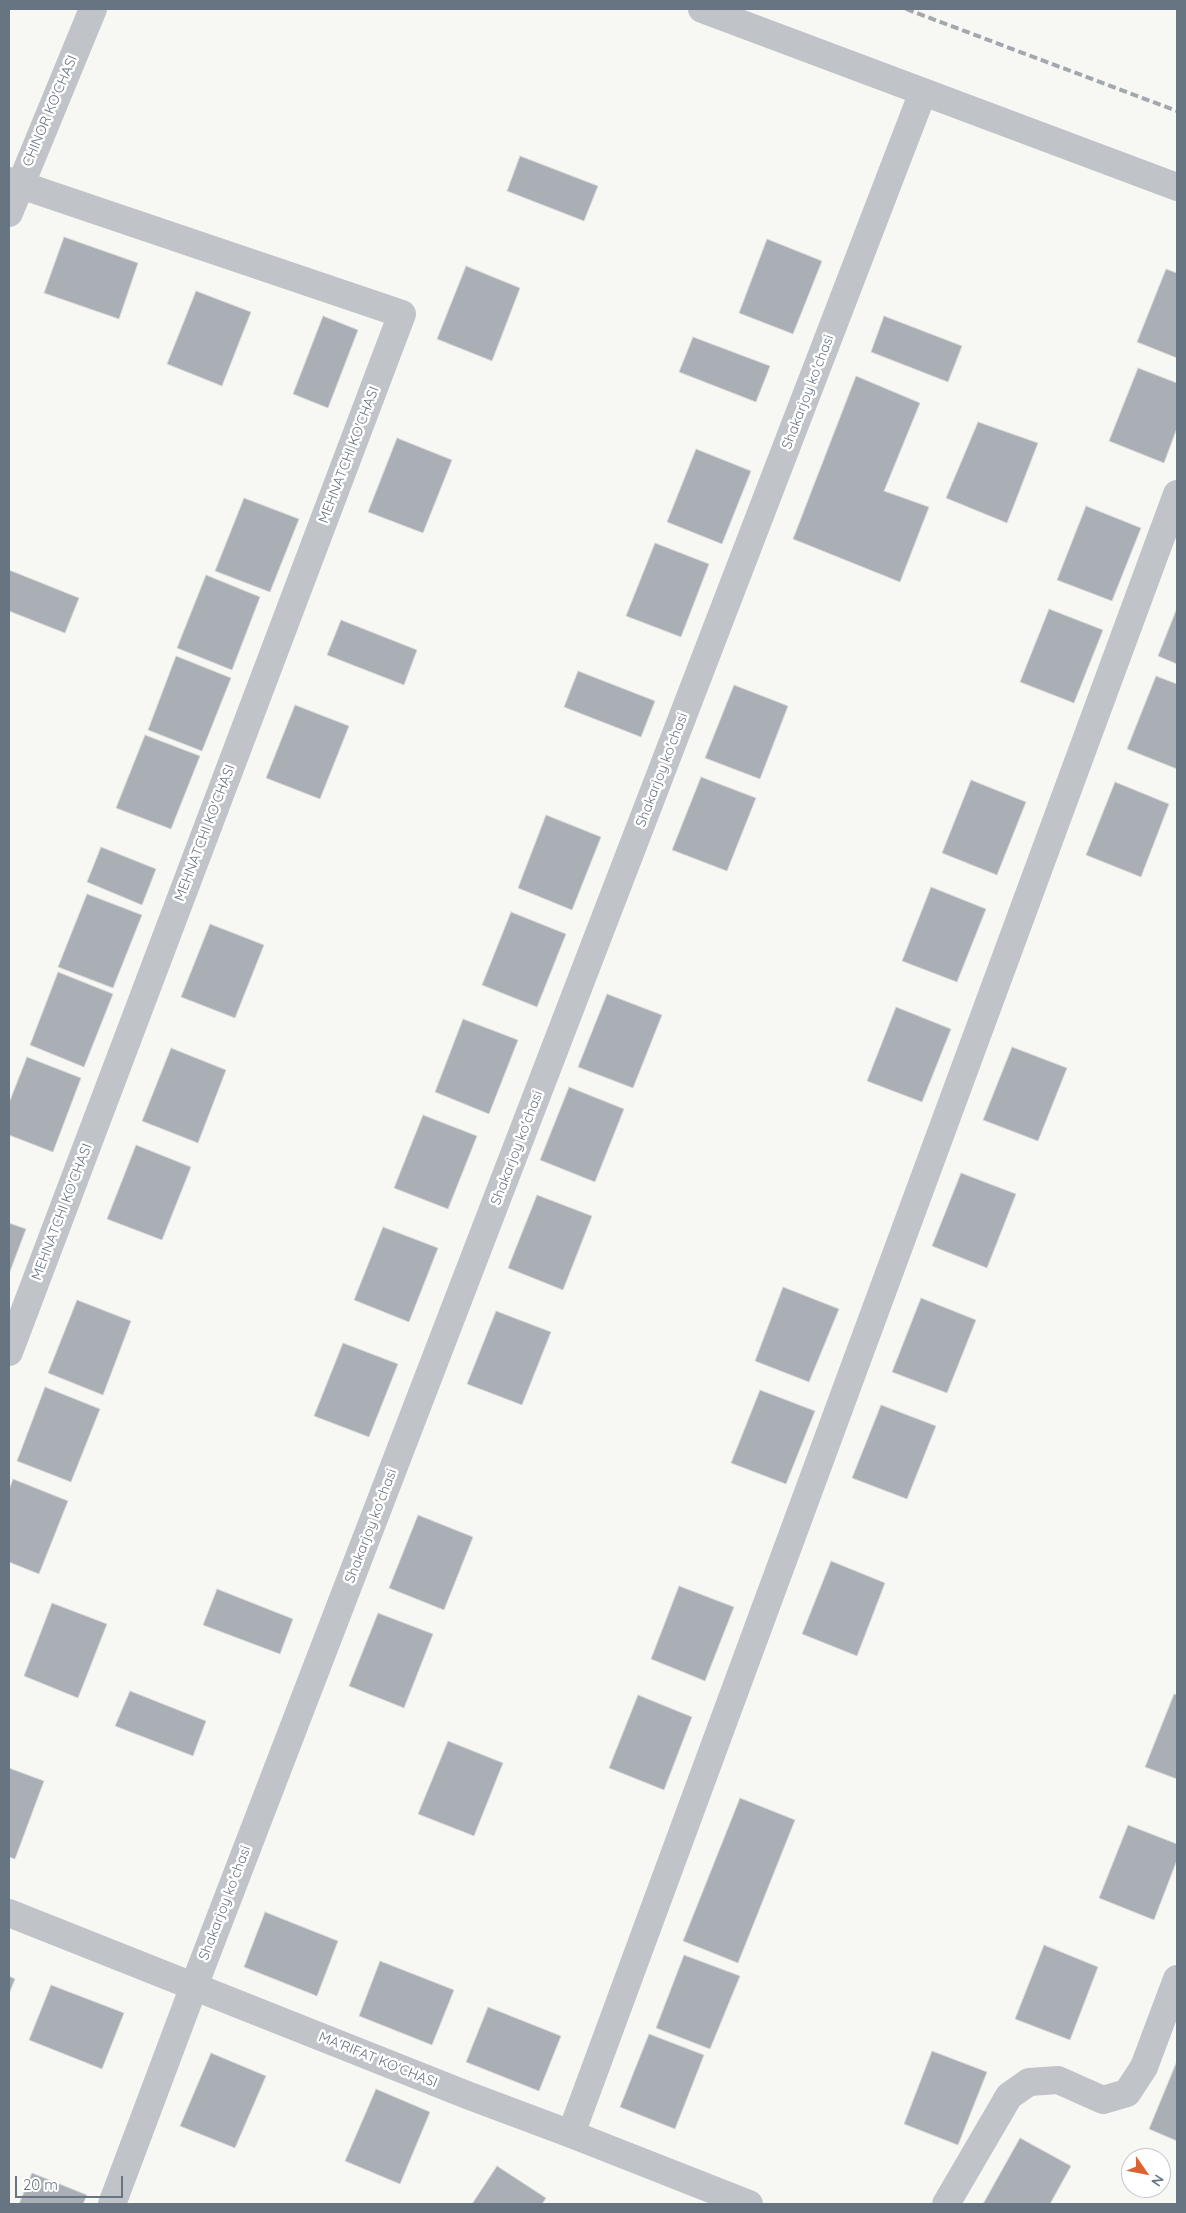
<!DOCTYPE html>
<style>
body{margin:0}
#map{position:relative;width:1186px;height:2213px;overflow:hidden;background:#f7f7f4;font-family:Quicksand,sans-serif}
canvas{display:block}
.frame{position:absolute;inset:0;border:10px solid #677583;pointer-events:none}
.north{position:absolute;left:1121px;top:2148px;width:50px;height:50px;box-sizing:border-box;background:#fff;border:1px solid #c2c8cd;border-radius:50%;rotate:123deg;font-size:14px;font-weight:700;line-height:20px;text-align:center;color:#677583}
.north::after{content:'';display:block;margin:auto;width:18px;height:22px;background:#db6330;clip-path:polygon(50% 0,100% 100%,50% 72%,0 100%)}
.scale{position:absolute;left:15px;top:2176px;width:108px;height:22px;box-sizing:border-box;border:2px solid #677583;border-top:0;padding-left:6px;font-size:15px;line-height:18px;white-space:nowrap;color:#677583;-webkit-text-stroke:4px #fff;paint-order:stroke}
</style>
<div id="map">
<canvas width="1186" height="2213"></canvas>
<div class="frame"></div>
<div class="north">N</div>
<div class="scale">20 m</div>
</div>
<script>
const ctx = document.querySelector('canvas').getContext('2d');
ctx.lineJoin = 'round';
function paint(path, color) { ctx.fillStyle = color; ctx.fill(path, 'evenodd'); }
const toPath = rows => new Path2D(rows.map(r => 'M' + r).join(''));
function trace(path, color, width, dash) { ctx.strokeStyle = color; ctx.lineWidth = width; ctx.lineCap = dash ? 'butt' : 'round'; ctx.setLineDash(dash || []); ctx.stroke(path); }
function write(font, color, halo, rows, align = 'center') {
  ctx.font = font + ' Quicksand,sans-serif'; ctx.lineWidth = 5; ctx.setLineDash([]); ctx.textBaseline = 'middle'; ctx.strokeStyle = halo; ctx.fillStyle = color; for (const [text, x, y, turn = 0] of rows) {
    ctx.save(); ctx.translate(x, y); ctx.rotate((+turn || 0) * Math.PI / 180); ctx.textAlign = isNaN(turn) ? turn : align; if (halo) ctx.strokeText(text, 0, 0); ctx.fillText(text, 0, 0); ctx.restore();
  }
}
const building = toPath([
 [520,156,598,186,584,221,507,191,520,156],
 [64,237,138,263,119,319,44,293,64,237],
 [767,239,822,261,793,334,739,313,767,239],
 [466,266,520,288,492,361,437,339,466,266],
 [1166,269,1177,273,1177,358,1137,342,1166,269],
 [196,291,251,312,222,386,167,364,196,291],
 [323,316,358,330,328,408,293,394,323,316],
 [884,316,962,346,948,382,871,352,884,316],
 [693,337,770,366,756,402,679,372,693,337],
 [1138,368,1177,383,1177,428,1164,463,1109,441,1138,368],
 [856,376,920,403,884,491,929,507,900,582,793,539,856,376],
 [978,422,1038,443,1007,523,946,498,978,422],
 [397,438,452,460,423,533,368,512,397,438],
 [696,449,751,471,722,544,667,522,696,449],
 [244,498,299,519,270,592,215,571,244,498],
 [1086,506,1141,528,1112,601,1057,580,1086,506],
 [655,543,709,564,681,637,626,616,655,543],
 [9,570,79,598,65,633,9,611,9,570],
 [206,575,260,597,232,670,177,648,206,575],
 [1177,608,1177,664,1158,656,1177,608],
 [1049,609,1103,630,1074,703,1020,682,1049,609],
 [341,620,417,650,404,685,327,655,341,620],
 [176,656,231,678,202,751,148,730,176,656],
 [578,671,655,701,641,737,564,707,578,671],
 [1156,676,1177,684,1177,769,1127,749,1156,676],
 [734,685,788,706,760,779,705,758,734,685],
 [295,705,349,726,320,799,266,778,295,705],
 [145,735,200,756,171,829,116,808,145,735],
 [701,777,756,798,727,871,672,850,701,777],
 [971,780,1026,802,997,875,942,853,971,780],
 [1115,782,1169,804,1141,877,1086,855,1115,782],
 [546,815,601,837,572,910,518,888,546,815],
 [101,847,156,869,142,905,87,882,101,847],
 [931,887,986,909,957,982,902,961,931,887],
 [87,894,142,915,113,988,58,967,87,894],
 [511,912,566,934,537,1007,482,985,511,912],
 [210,924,264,945,235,1018,181,997,210,924],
 [58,972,113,994,84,1067,30,1045,58,972],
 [607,994,662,1015,633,1088,578,1067,607,994],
 [896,1007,951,1029,922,1102,867,1081,896,1007],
 [463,1019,518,1040,489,1114,435,1092,463,1019],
 [1012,1047,1067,1068,1038,1141,983,1120,1012,1047],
 [171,1048,226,1070,198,1143,142,1121,171,1048],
 [27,1057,81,1078,53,1152,9,1135,9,1103,27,1057],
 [569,1087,624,1109,595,1182,540,1160,569,1087],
 [423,1115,477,1136,448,1209,394,1188,423,1115],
 [136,1145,191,1167,162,1240,107,1219,136,1145],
 [961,1173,1016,1194,987,1268,932,1246,961,1173],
 [537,1195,592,1216,563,1290,508,1268,537,1195],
 [9,1223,26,1229,9,1274,9,1223],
 [383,1227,438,1248,409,1322,354,1300,383,1227],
 [783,1287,839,1309,809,1382,755,1361,783,1287],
 [921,1298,976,1320,947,1393,892,1372,921,1298],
 [77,1300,131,1321,103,1395,48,1373,77,1300],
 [496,1311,551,1332,522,1405,467,1384,496,1311],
 [343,1343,398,1364,369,1437,314,1416,343,1343],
 [45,1387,100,1409,71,1482,17,1461,45,1387],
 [760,1390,815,1411,786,1484,731,1463,760,1390],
 [881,1405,936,1426,907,1499,852,1478,881,1405],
 [13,1479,68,1501,39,1574,9,1562,9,1490,13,1479],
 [418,1515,473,1537,444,1610,389,1588,418,1515],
 [831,1561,885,1583,857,1656,802,1634,831,1561],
 [679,1586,734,1607,705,1681,651,1659,679,1586],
 [217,1589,293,1619,280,1654,203,1625,217,1589],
 [52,1603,107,1624,78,1698,24,1676,52,1603],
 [378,1613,433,1634,404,1708,349,1686,378,1613],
 [130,1691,206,1721,193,1756,115,1726,130,1691],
 [1174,1694,1177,1695,1177,1779,1145,1767,1174,1694],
 [638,1695,692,1717,664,1790,609,1768,638,1695],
 [448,1741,503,1763,474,1836,418,1814,448,1741],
 [9,1768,44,1781,15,1859,9,1857,9,1768],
 [740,1798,795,1820,738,1963,683,1941,740,1798],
 [1128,1825,1177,1844,1177,1860,1154,1920,1099,1898,1128,1825],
 [265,1912,338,1941,317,1996,244,1967,265,1912],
 [1044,1945,1098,1967,1070,2040,1015,2019,1044,1945],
 [684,1955,740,1976,710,2049,656,2028,684,1955],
 [380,1961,454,1990,432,2045,359,2016,380,1961],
 [9,1976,15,1979,9,1994,9,1976],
 [51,1985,124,2013,102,2069,29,2040,51,1985],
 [488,2007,561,2036,539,2091,466,2062,488,2007],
 [649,2034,704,2055,675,2129,620,2107,649,2034],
 [932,2051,987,2072,958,2145,904,2124,932,2051],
 [211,2053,266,2076,235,2148,180,2126,211,2053],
 [1177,2061,1177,2141,1149,2129,1177,2061],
 [376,2089,430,2112,400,2184,345,2161,376,2089],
 [1020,2138,1071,2166,1050,2204,983,2204,1020,2138],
 [497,2166,546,2198,542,2204,472,2204,497,2166],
 [32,2173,87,2195,83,2204,19,2204,32,2173]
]);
paint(building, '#a9afb5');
trace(building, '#d8d8d6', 1);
trace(toPath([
 [702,9,1177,187],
 [9,181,402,314,9,1352],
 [9,213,93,9],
 [9,1913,467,2095,571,2134,749,2204],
 [571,2134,1177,494],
 [112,2204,194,1986,923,92],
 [946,2204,1009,2096,1029,2082,1058,2080,1103,2100,1127,2093,1144,2067,1177,1979]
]), '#c0c3c7', 28);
trace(toPath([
 [906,9,1177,111]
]), '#a3a8ae', 4, [8, 4]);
write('14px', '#677583', '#fff', [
 ["CHINOR KO'CHASI",50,111,-67],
 ["Shakarjoy ko'chasi",808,392,-69],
 ["MEHNATCHI KO'CHASI",349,455,-69],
 ["Shakarjoy ko'chasi",662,770,-69],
 ["MEHNATCHI KO'CHASI",205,833,-69],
 ["Shakarjoy ko'chasi",517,1148,-69],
 ["MEHNATCHI KO'CHASI",62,1212,-69],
 ["Shakarjoy ko'chasi",371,1526,-69],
 ["Shakarjoy ko'chasi",225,1903,-69],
 ["MA'RIFAT KO'CHASI",378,2060,22]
]);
</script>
